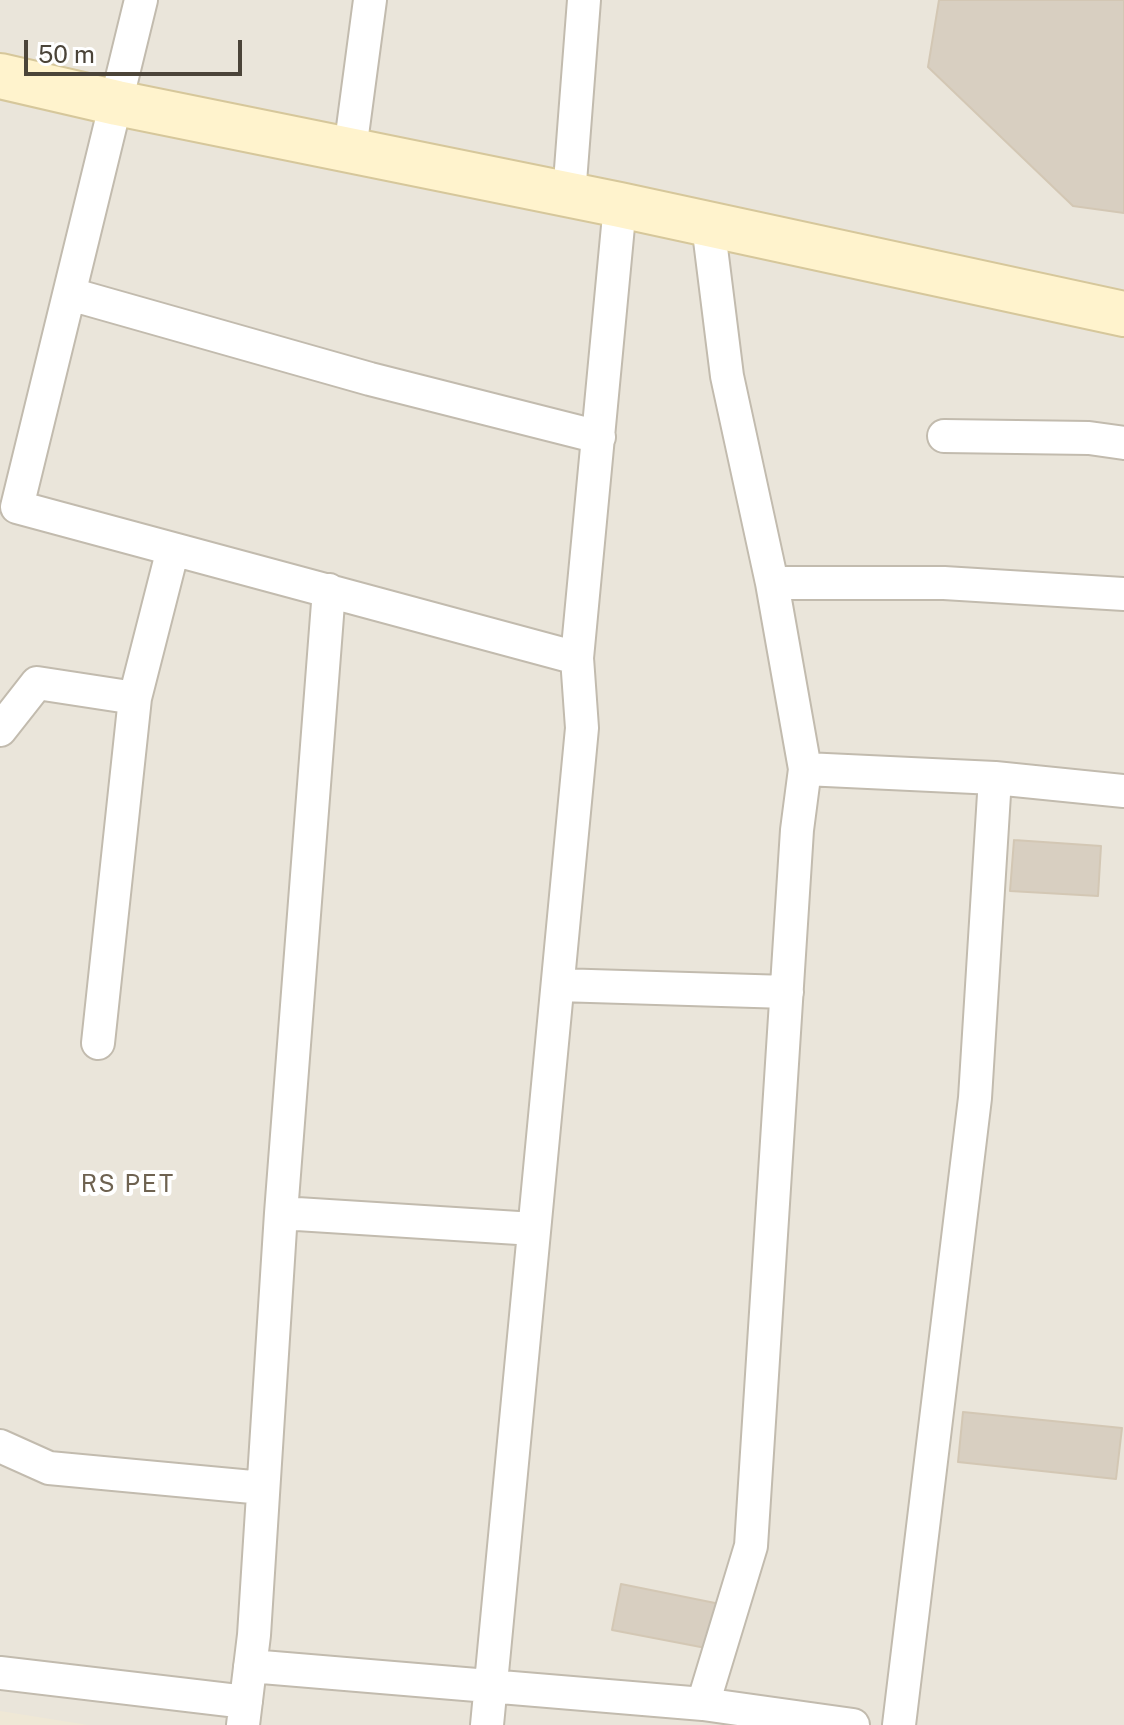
<!DOCTYPE html>
<style>
body{margin:0}
#map{position:relative;width:1124px;height:1725px;overflow:hidden;background:#f6f3ec;font-family:"Public Sans",sans-serif}
canvas{display:block}
.scale{position:absolute;left:24px;top:40px;width:218px;height:36px;box-sizing:border-box;border:4px solid #4b4439;border-top:0;padding-left:10px;font-size:24px;line-height:28px;white-space:nowrap;color:#4b4439;-webkit-text-stroke:6px #fff;paint-order:stroke}
</style>
<div id="map">
<canvas width="1124" height="1725"></canvas>
<div class="scale">50 m</div>
</div>
<script>
const ctx = document.querySelector('canvas').getContext('2d');
ctx.lineJoin = 'round';
function paint(path, color) { ctx.fillStyle = color; ctx.fill(path, 'evenodd'); }
const toPath = rows => new Path2D(rows.map(r => 'M' + r).join(''));
function trace(path, color, width, dash) { ctx.strokeStyle = color; ctx.lineWidth = width; ctx.lineCap = dash ? 'butt' : 'round'; ctx.setLineDash(dash || []); ctx.stroke(path); }
function write(font, color, halo, rows, align = 'center') {
  ctx.font = font + ' "Public Sans",sans-serif'; ctx.lineWidth = 8; ctx.setLineDash([]); ctx.textBaseline = 'middle'; ctx.strokeStyle = halo; ctx.fillStyle = color; for (const [text, x, y, turn = 0] of rows) {
    ctx.save(); ctx.translate(x, y); ctx.rotate((+turn || 0) * Math.PI / 180); ctx.textAlign = isNaN(turn) ? turn : align; if (halo) ctx.strokeText(text, 0, 0); ctx.fillText(text, 0, 0); ctx.restore();
  }
}
paint(toPath([
 [0,0,1124,0,1124,1725,0,1725]
]), '#eae5da');
paint(toPath([
 [0,1711,88,1725,0,1725]
]), '#efe8d6');
const building = toPath([
 [939,0,1124,0,1124,213,1073,206,928,67,939,0],
 [1014,840,1101,846,1098,896,1010,891,1014,840],
 [963,1412,1122,1428,1116,1479,958,1462,963,1412],
 [621,1584,720,1604,711,1649,612,1630,621,1584]
]);
paint(building, '#d8cfc1');
trace(building, '#d3c7b4', 2);
const street = toPath([
 [141,0,17,507,577,658],
 [350,150,370,0],
 [569,195,584,0],
 [70,294,370,379,599,437],
 [944,436,1089,438,1124,443],
 [772,583,944,583,1124,594],
 [0,730,37,683,135,698,173,549],
 [805,769,995,778,1124,791],
 [558,985,787,992],
 [98,1043,135,698],
 [281,1213,534,1229],
 [0,1446,49,1468,263,1488],
 [250,1666,703,1704,853,1725],
 [0,1673,246,1702],
 [703,1704,751,1546,797,830,805,769,772,583,727,376,708,224],
 [243,1725,254,1635,281,1213,329,590],
 [487,1725,582,728,577,658,620,205],
 [899,1725,975,1098,995,778]
]);
const secondary = toPath([
 [0,76,117,103,620,205,1124,314]
]);
trace(street, '#c2bbae', 36);
trace(secondary, '#d6c79b', 48);
trace(street, '#fff', 32);
trace(secondary, '#fff3cd', 44);
ctx.letterSpacing = '2px';
write('24px', '#6e6250', '#fff', [
 ["RS PET",128,1185]
]);
ctx.letterSpacing = '0px';
</script>
